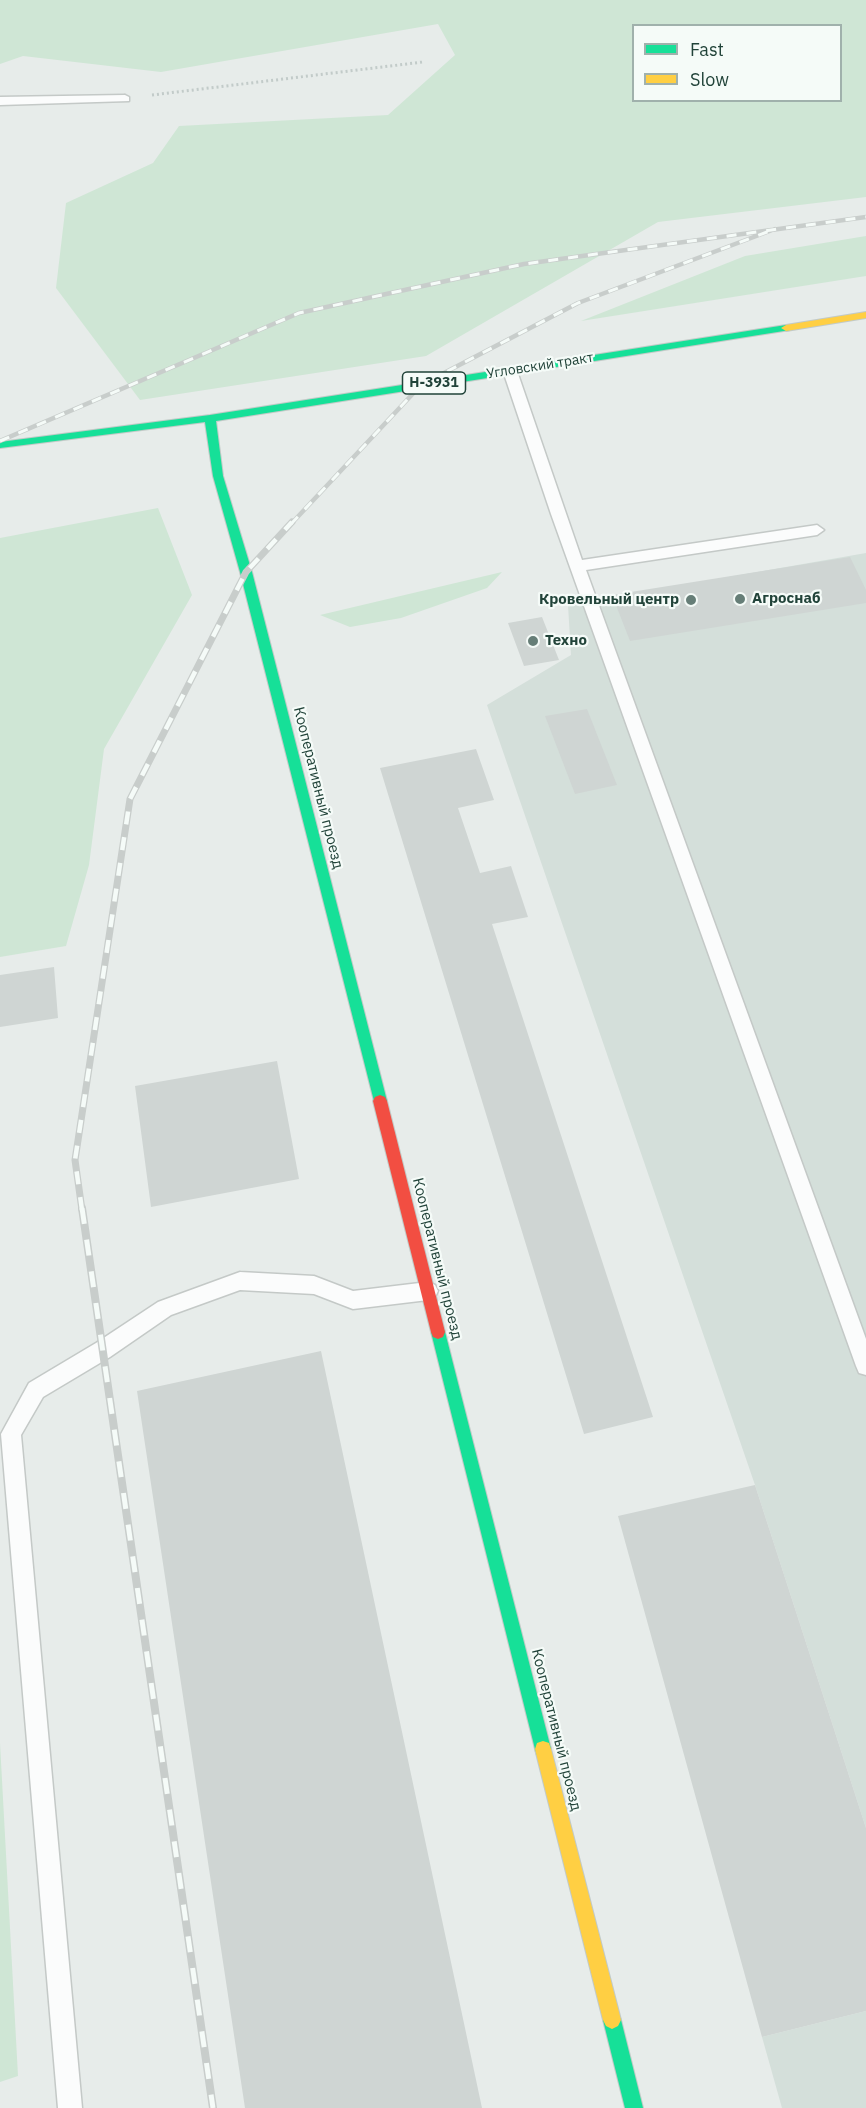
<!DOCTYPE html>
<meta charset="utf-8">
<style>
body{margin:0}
#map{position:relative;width:866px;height:2108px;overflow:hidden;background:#e7ecea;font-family:"IBM Plex Sans",sans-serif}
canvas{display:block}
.legend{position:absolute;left:632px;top:24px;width:210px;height:78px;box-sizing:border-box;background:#f5fbf8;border:2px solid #a0b1ac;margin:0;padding:8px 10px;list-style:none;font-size:18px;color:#214339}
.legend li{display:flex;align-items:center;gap:12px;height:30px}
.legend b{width:30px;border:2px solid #a0b1ac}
</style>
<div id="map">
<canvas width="866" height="2108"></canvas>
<ul class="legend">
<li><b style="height:8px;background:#16e098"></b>Fast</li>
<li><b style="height:8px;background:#ffcf43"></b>Slow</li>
</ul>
</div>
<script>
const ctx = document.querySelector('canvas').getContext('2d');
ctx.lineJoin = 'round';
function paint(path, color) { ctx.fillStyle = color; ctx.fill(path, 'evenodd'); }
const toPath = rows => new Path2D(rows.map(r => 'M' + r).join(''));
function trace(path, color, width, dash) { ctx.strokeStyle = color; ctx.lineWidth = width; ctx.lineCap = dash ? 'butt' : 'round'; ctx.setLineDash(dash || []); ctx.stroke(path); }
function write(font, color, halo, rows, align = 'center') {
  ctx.font = font + ' "IBM Plex Sans",sans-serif'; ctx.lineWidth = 4.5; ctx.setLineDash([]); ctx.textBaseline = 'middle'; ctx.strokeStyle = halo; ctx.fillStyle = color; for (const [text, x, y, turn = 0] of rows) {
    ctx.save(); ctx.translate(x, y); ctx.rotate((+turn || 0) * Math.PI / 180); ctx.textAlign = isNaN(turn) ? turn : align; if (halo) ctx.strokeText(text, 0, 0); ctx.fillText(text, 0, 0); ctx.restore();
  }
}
paint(toPath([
 [866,553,866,1828,755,1485,487,705,571,655,568,605],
 [866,2011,866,2108,782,2108,762,2037]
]), '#d4dfda');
paint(toPath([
 [0,0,866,0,866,197,658,222,426,356,140,400,56,288,66,203,153,163,179,126,388,115,455,55,438,24,161,72,23,56,0,64],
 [634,26,840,26,840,100,634,100],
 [866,236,866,276,581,321,745,256],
 [158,508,192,595,104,749,89,865,66,946,0,957,0,538],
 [502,572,487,588,401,618,350,627,320,615],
 [0,1743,18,2076,0,2082]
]), '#cfe6d5');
paint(toPath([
 [850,557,866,590,866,603,630,641,612,595],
 [542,617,559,660,524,666,508,623],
 [587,709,617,785,575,794,545,716],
 [476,749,494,800,458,808,480,873,511,866,528,917,492,924,653,1417,584,1434,380,768],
 [54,967,58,1018,0,1027,0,975],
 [277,1061,299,1179,151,1207,135,1086],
 [321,1351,482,2108,245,2108,137,1391],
 [755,1485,866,1828,866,2011,762,2037,618,1516]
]), '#cfd5d3');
const lane = toPath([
 [125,95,129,97,129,101,0,105,0,97,125,95],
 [510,367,517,371,582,560,817,525,824,530,817,535,586,570,866,1339,866,1375,859,1373,856,1366,551,514,503,371,510,367],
 [240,1272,314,1276,353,1291,428,1282,435,1285,438,1291,435,1297,428,1300,353,1309,314,1294,240,1290,171,1315,110,1357,43,1397,21,1435,82,2108,58,2108,1,1434,29,1383,96,1343,158,1302,240,1272]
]);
const fast = toPath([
 [786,325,790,326,790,330,216,421,223,476,252,572,387,1101,385,1105,380,1107,375,1105,240,572,213,476,205,422,0,448,0,442,210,415,786,325],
 [438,1325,443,1327,445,1332,551,1749,549,1755,543,1757,537,1755,535,1749,431,1332,433,1327,438,1325],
 [612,2011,618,2014,621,2020,643,2108,625,2108,603,2020,606,2014,612,2011]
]);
const slow = toPath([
 [866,312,866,318,786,331,781,328,786,325,866,312],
 [543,1741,549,1743,551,1749,621,2020,618,2026,612,2029,606,2026,603,2020,535,1749,537,1743,543,1741]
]);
const jam = toPath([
 [380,1095,385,1097,387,1101,445,1332,443,1337,438,1339,433,1337,431,1332,373,1101,375,1097,380,1095]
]);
trace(lane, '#c4c9c7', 3);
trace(fast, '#c2cac7', 2);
trace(slow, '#c2cac7', 2);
trace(jam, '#c2cac7', 2);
trace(toPath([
 [152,95,423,62]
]), '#c2cbc9', 3, [2, 3]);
paint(lane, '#fbfcfc');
paint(fast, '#16e098');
paint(slow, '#ffcf43');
paint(jam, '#f24e42');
const railFar2 = toPath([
 [0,441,299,313,524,264,866,217],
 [291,524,421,385,578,303,775,229]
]);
const railFar1 = toPath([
 [82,1210,75,1160,130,799,246,572,292,522]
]);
const rail = toPath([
 [82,1208,213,2108]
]);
trace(railFar2, '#c8cdcb', 4.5);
trace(railFar1, '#c8cdcb', 7);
trace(rail, '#c8cdcb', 8);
trace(railFar2, '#f5fbf8', 3, [10]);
trace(railFar1, '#f5fbf8', 4.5, [13]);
trace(rail, '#f5fbf8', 5, [16]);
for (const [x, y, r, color] of [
 [740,599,6,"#667e77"],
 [691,600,6,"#667e77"],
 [533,641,6,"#667e77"]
]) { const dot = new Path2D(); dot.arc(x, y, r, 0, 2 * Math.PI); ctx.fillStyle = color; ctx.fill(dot); trace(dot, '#f5fbf8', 2); }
write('14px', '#214339', '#f5fbf8', [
 ["Угловский тракт",540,366,-9]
]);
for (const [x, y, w] of [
 [434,383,63]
]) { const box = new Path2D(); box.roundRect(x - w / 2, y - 11, w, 22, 4.5); ctx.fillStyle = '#f5fbf8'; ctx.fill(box); trace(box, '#214339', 1.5); }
write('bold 14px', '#214339', null, [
 ["Н-3931",434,383]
]);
write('bold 15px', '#214339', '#f5fbf8', [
 ["Агроснаб",752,599],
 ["Кровельный центр",679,600,"right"],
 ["Техно",545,641]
], 'left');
write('15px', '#214339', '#f5fbf8', [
 ["Кооперативный проезд",318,788,76],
 ["Кооперативный проезд",437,1259,76],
 ["Кооперативный проезд",556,1730,76]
]);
</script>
